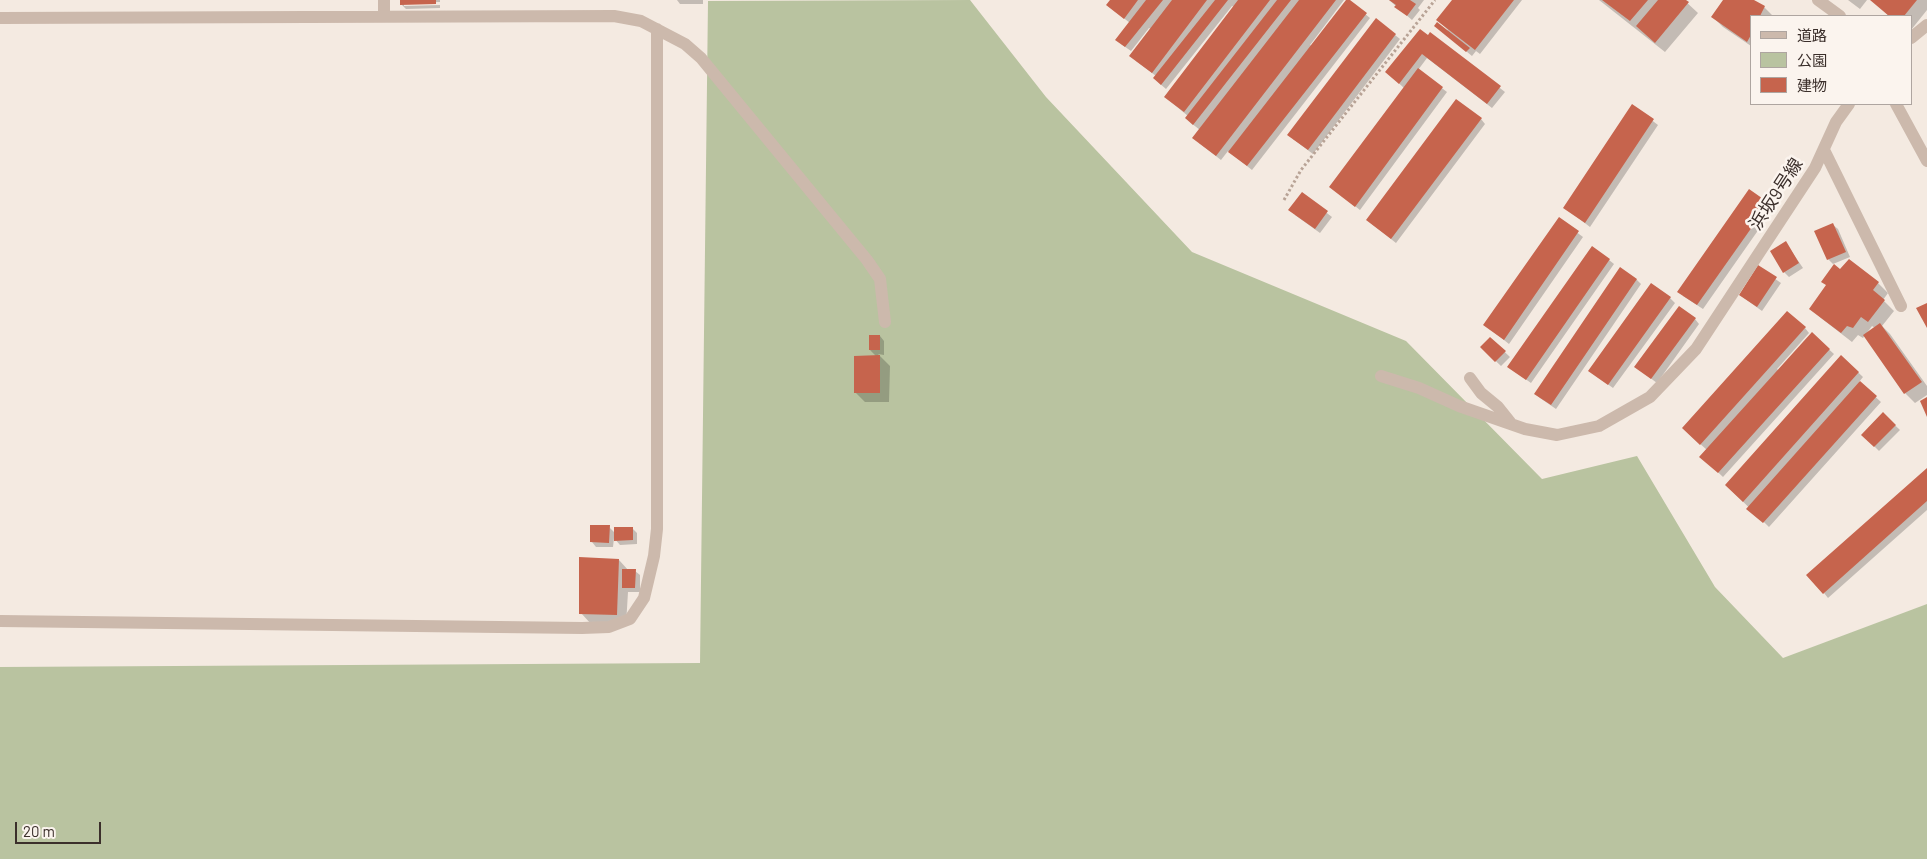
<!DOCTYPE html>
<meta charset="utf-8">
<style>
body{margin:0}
#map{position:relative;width:1927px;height:859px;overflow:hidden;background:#f4eae1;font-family:Barlow,"Noto Sans JP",sans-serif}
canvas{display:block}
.legend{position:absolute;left:1750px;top:15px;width:162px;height:90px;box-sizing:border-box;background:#fbf4ee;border:1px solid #aea5a0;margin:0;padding:6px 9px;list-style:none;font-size:15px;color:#3b2f2b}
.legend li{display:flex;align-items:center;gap:10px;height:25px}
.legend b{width:25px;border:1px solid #aea5a0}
.scale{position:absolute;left:15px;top:822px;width:86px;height:22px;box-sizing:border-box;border:2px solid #3b2f2b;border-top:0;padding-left:6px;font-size:15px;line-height:18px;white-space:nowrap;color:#3b2f2b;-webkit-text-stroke:4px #fbf4ee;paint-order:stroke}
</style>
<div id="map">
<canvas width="1927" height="859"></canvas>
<ul class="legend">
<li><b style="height:6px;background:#ccb9ac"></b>道路</li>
<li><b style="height:14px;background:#b9c3a0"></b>公園</li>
<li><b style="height:14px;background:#c6644d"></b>建物</li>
</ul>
<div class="scale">20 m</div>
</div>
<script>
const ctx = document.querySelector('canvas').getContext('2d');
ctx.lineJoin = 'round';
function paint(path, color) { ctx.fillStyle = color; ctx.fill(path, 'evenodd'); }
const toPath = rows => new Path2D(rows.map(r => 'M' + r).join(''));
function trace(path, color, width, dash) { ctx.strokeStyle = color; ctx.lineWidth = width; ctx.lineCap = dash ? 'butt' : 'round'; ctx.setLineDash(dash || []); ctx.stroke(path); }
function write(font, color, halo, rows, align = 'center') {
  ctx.font = font + ' Barlow,"Noto Sans JP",sans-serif'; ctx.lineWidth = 5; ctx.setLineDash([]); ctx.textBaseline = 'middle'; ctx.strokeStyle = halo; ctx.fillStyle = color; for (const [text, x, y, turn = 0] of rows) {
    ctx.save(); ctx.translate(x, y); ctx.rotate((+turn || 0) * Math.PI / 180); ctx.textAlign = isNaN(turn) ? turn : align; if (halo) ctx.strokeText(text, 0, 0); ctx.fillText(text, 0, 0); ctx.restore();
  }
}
paint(toPath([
 [970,0,1046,97,1192,252,1406,341,1542,479,1637,456,1715,587,1783,658,1927,604,1927,859,0,859,0,667,700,663,708,1]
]), '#b9c3a0');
paint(toPath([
 [401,0,440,0,440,2,404,3,404,6,440,5,440,8,406,9,401,4],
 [677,0,703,0,703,4,680,4],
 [1111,0,1344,0,1310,45,1312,46,1348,0,1370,18,1252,170,1228,151,1221,160,1199,143,1200,130,1191,123,1188,116,1165,97,1234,7,1232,6,1166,89,1159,83,1156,76,1136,61,1151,29,1149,28,1131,51,1121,44,1130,23,1107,5],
 [1389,0,1424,0,1418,8,1420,10,1412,20],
 [1454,0,1522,0,1480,54,1476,51,1472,56,1435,26,1447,31,1448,30,1438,20],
 [1599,0,1684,0,1698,13,1665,52],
 [1725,0,1752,0,1764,7,1773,16,1751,16,1751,46,1723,27,1713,17],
 [1848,0,1867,0,1860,9],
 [1872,0,1927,0,1927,10,1911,30,1911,16,1889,16],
 [1431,34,1505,92,1492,108,1427,58,1418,70,1447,92,1360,210,1331,187,1404,88,1392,77],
 [1395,35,1400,39,1313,154,1293,139],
 [1633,106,1658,125,1590,227,1565,208],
 [1481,119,1485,124,1396,243,1372,224],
 [1749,191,1773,209,1703,309,1683,296],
 [1302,194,1332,217,1320,233,1295,215],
 [1559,219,1583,237,1509,344,1485,325],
 [1833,225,1838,229,1850,257,1833,264,1828,259,1816,232],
 [1786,243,1803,268,1789,277,1784,272],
 [1609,260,1614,264,1531,383,1514,371],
 [1758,267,1781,283,1762,311,1740,295],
 [1841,271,1878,283,1888,293,1883,300,1894,311,1882,326,1890,334,1927,386,1927,395,1915,403,1905,393,1865,335,1863,338,1858,335,1852,342,1821,318,1811,308],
 [1872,326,1875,328,1866,334],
 [1636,279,1641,284,1556,409,1540,398,1535,393],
 [1670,298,1675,303,1613,388,1595,375],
 [1695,319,1699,324,1657,383,1641,371],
 [1805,328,1809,333,1777,369,1779,371,1812,334,1834,354,1723,477,1706,461,1707,450,1688,433],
 [880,336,884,341,884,355,878,354,890,366,889,402,865,402,855,392,877,357,870,350],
 [1490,338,1510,357,1501,366,1481,347],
 [1842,357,1863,377,1859,382,1881,402,1769,527,1731,490],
 [1883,414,1900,430,1879,451,1863,435],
 [1927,469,1927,510,1828,598,1824,593],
 [609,527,615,533,632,528,637,533,637,544,620,545,614,538,613,547,596,547,592,542],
 [619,560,629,571,635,571,640,575,640,592,628,592,626,625,591,624,581,613]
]), '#0003');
paint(toPath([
 [400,0,436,0,436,4,400,5],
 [1110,0,1138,0,1124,19,1106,5],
 [1146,0,1163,0,1125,47,1115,40],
 [1172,0,1207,0,1152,73,1129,56],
 [1215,0,1228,0,1161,85,1153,78],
 [1238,0,1270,0,1184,112,1164,97],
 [1277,0,1291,0,1193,125,1185,118],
 [1299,0,1336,0,1216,156,1192,138],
 [1346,0,1350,0,1367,13,1247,166,1228,152],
 [1389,0,1410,0,1416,4,1407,16,1394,7,1396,5],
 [1452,0,1514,0,1475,50,1436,20],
 [1602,0,1648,0,1630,21],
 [1658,0,1686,0,1689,2,1655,43,1636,26],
 [1723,0,1754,0,1765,6,1760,16,1751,16,1751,35,1747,42,1711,17],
 [1870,0,1917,0,1904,16,1889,16],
 [1376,18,1396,34,1308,150,1287,135],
 [1437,22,1470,48,1466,52,1434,26],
 [1420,29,1428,35,1430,32,1501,86,1487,104,1422,54,1399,84,1385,72],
 [1418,68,1443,87,1355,207,1329,187],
 [1456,99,1482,118,1391,239,1366,220],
 [1632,104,1654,119,1585,223,1563,208],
 [1749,189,1769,203,1697,305,1677,292],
 [1302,192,1328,211,1315,229,1288,210],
 [1559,217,1579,231,1504,340,1483,325],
 [1833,223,1846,252,1827,260,1814,231],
 [1786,241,1799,263,1783,273,1770,251],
 [1592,246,1610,259,1526,380,1507,367],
 [1849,259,1879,282,1873,290,1885,300,1868,322,1861,317,1853,328,1847,326,1841,333,1809,309,1826,285,1821,282,1834,264,1840,269],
 [1758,265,1777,277,1757,307,1739,295],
 [1620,267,1637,279,1551,405,1534,394],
 [1651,283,1671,297,1608,385,1588,371],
 [1927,303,1927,328,1916,308],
 [1679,306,1696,318,1651,379,1634,367],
 [1787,311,1806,327,1700,445,1682,428],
 [1880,323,1922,382,1904,394,1863,335],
 [1812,332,1830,349,1718,473,1699,457],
 [869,335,880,335,880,350,869,350],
 [1490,337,1506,351,1495,362,1480,347],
 [880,355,880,393,854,393,854,356],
 [1841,355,1859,372,1743,502,1725,485],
 [1860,381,1877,396,1763,523,1746,509],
 [1927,397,1927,417,1920,401],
 [1883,412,1896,425,1874,447,1861,435],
 [1927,468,1927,501,1823,594,1806,575],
 [590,525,610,525,609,543,590,542],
 [614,527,633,527,633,540,614,541],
 [579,557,619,559,617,615,579,614],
 [622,569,636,569,635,588,622,588]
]), '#c6644d');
trace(toPath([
 [1284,200,1301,170,1435,0]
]), '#b8a396', 3, [2.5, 2.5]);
trace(toPath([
 [384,0,384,16],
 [0,18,614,16,641,21,685,44,701,58,867,260,880,279,885,322],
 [0,621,582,628,609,627,630,619,644,598,654,556,657,529,657,29]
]), '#ccb9ac', 12);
trace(toPath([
 [1818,0,1840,16],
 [1911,38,1927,25],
 [1896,104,1927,161],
 [1824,150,1901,306],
 [1381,376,1419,388,1459,406,1525,429,1557,435,1599,426,1650,397,1696,349,1815,168,1836,122,1849,104],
 [1470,378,1481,393,1498,407,1510,422]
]), '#ccb9ac', 12);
write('18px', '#3b2f2b', '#fbf4ee', [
 ["浜坂9号線",1776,194,-57]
]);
</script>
